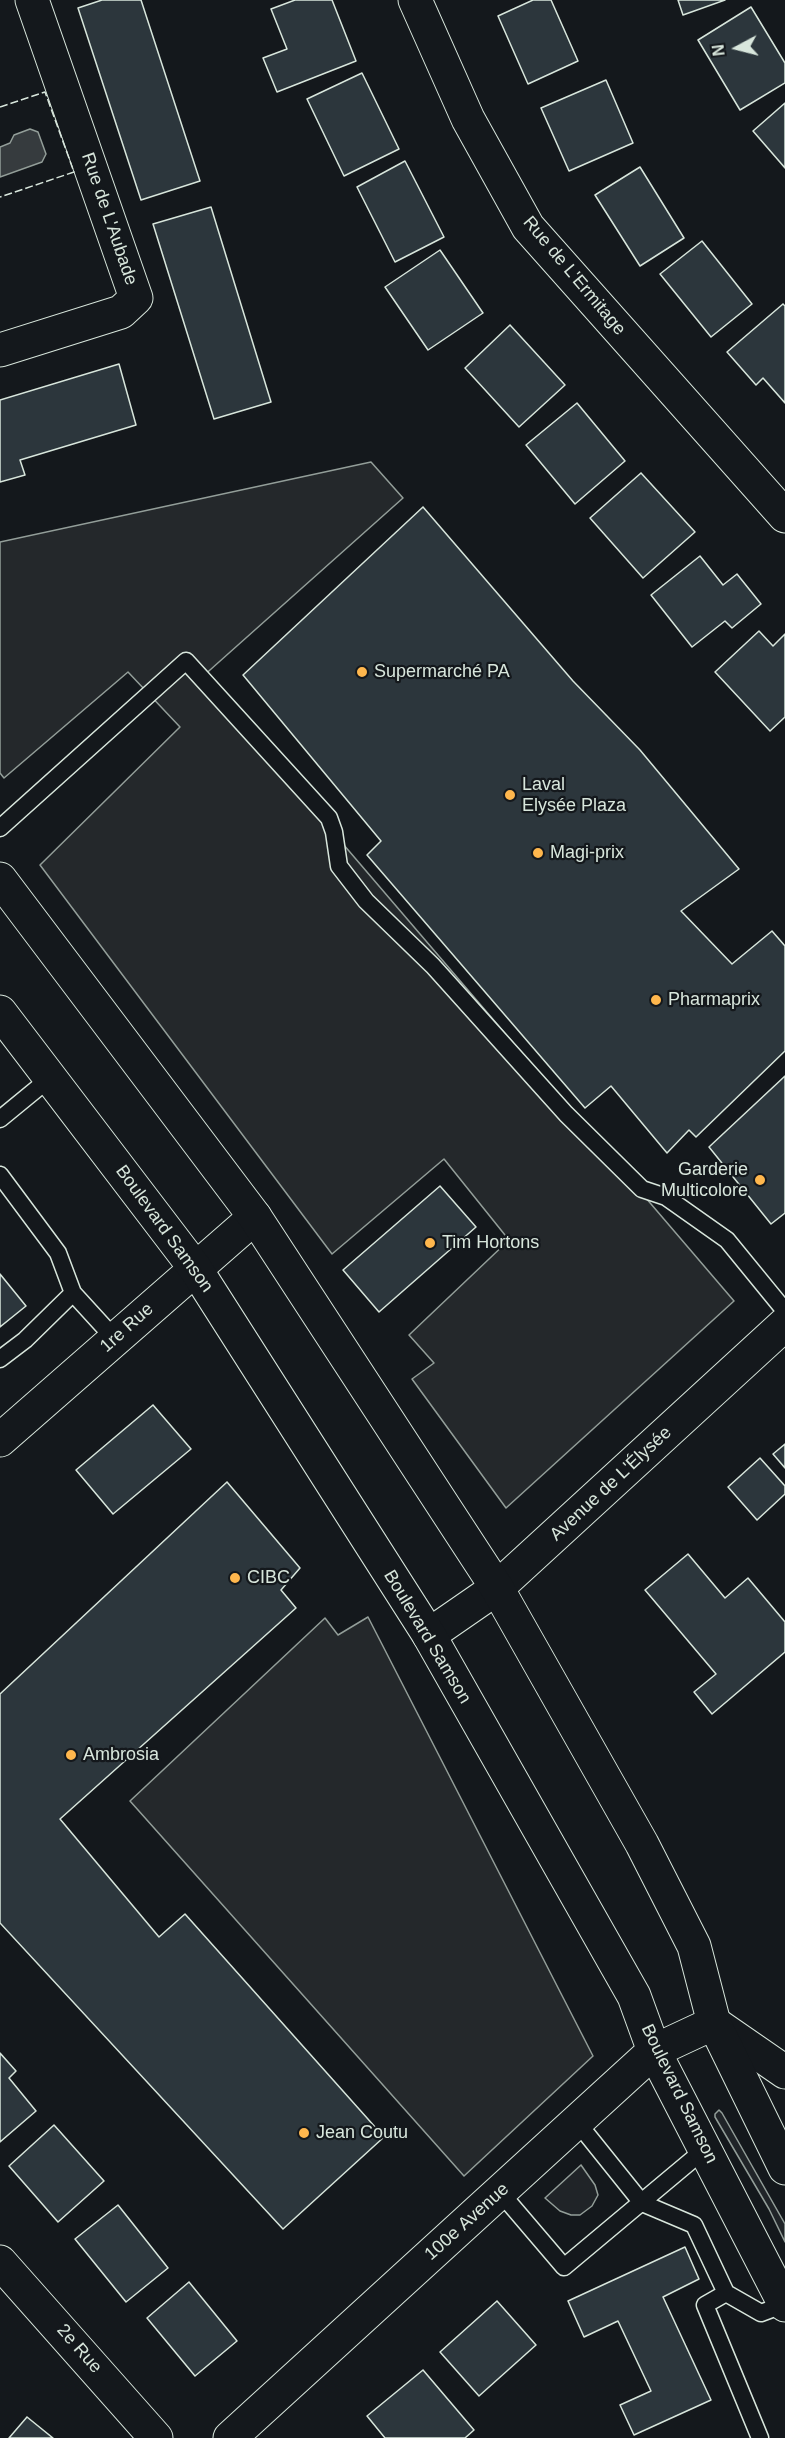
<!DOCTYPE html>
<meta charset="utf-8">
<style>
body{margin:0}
#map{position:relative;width:785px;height:2438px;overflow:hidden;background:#14181c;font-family:Helvetica,sans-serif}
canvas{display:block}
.north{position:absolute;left:707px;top:18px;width:60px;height:60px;-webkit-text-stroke:4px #14181c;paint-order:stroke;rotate:263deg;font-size:16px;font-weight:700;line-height:24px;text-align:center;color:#d8e6dc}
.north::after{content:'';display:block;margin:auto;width:21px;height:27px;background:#d8e6dc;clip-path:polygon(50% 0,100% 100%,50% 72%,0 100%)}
</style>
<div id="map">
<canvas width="785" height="2438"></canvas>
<div class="north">N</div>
</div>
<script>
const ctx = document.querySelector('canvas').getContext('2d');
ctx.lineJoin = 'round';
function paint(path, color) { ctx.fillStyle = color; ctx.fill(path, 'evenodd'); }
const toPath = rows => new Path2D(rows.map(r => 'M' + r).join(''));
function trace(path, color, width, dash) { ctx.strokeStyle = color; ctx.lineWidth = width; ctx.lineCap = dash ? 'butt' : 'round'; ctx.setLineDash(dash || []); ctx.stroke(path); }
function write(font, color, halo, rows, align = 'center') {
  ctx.font = font + ' Helvetica,sans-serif'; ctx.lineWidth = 4.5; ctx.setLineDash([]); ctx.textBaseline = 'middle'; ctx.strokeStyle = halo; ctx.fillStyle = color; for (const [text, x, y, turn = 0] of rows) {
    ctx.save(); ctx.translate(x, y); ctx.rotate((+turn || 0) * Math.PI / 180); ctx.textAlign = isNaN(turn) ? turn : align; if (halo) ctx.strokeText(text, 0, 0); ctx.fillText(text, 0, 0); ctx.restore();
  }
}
const green = toPath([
 [719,2110,722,2113,785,2224,785,2242,769,2209,715,2117,715,2114,719,2110],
 [581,2165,595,2185,598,2195,592,2206,580,2215,571,2215,560,2211,545,2198,581,2165]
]);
paint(green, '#202428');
trace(green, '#939e99', 1.5);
const parking = toPath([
 [371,462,403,498,201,678,734,1301,506,1508,412,1379,434,1363,409,1335,509,1240,444,1159,332,1254,40,865,180,727,128,672,4,778,0,773,0,542,371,462],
 [368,1617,593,2056,464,2176,130,1801,325,1618,338,1635,368,1617]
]);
paint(parking, '#24282b');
trace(parking, '#939e99', 1.5);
const water = toPath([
 [30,129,38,132,46,154,42,162,0,177,0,147,10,143,14,135,30,129]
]);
paint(water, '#363b3e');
trace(water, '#939e99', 1.5);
const building = toPath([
 [102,0,141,0,200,181,141,200,78,8,102,0],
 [295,0,332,0,356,61,277,92,263,58,287,49,271,9,295,0],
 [533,0,551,0,578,61,528,84,498,16,533,0],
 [678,0,725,0,683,15,678,0],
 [751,7,785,63,785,83,740,110,698,40,751,7],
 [362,73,399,149,344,176,307,99,362,73],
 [606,80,633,143,569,171,541,108,606,80],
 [785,103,785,168,753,131,785,103],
 [405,161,444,237,395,262,357,187,405,161],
 [640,167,684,238,640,266,595,195,640,167],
 [211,207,271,402,214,419,153,224,211,207],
 [702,241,752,304,711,337,660,274,702,241],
 [440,250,483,313,428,350,385,287,440,250],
 [783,304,785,306,785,403,763,378,756,385,727,352,783,304],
 [510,325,565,385,519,427,465,368,510,325],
 [119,364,136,425,20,460,25,475,0,482,0,400,119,364],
 [577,403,625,461,575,504,526,445,577,403],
 [641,473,695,532,643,578,590,518,641,473],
 [423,507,573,681,640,750,739,869,681,911,732,964,772,931,785,946,785,1051,696,1137,689,1130,667,1153,611,1086,585,1108,367,855,381,841,243,675,423,507],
 [700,556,723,585,737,574,761,604,732,628,725,621,692,647,651,595,700,556],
 [759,631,773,646,785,634,785,717,770,731,715,672,759,631],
 [785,1076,785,1213,771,1224,709,1147,785,1076],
 [440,1186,476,1227,379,1312,343,1270,440,1186],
 [0,1274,26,1306,0,1327,0,1274],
 [153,1405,191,1449,113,1514,76,1470,153,1405],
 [785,1444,785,1468,773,1454,785,1444],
 [760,1458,785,1486,785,1494,757,1520,728,1487,760,1458],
 [227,1482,300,1568,281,1590,296,1608,60,1819,159,1937,185,1914,384,2137,283,2229,0,1923,0,1694,227,1482],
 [688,1554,725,1598,748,1578,785,1622,785,1652,712,1714,694,1692,716,1674,645,1590,688,1554],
 [0,2053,16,2071,9,2078,36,2111,0,2142,0,2053],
 [54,2125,104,2181,58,2222,9,2166,54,2125],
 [118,2205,168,2268,126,2302,75,2239,118,2205],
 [685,2247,699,2279,663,2297,711,2400,634,2435,620,2405,651,2391,618,2321,584,2337,568,2301,685,2247],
 [189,2282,237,2341,195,2376,147,2318,189,2282],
 [497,2301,536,2345,479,2396,440,2352,497,2301],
 [423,2370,474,2430,465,2438,385,2438,367,2416,423,2370],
 [27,2417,53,2438,9,2438,27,2417]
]);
paint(building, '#2c363c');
trace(building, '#d8e6dc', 1.5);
const service = toPath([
 [0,828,186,661,329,818,334,832,339,866,366,901,433,966,566,1114,642,1189,666,1197,727,1240,785,1311],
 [0,1119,50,1078],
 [0,1175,58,1253,73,1293,115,1339],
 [0,1359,25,1340,73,1293],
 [577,2122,642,2203,694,2225,726,2293,761,2313,785,2304],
 [500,2192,564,2267,705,2149],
 [726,2293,705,2305,760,2438]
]);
const minor = toPath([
 [415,0,468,119,528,227,785,516],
 [0,350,121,312,136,298,32,0],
 [0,1440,255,1217],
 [429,1635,497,1588,785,1324],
 [714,2023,785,2072],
 [0,2262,156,2438]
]);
const tertiary = toPath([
 [0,879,255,1217,497,1588,642,1844,694,1946,714,2023,785,2168],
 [0,1012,195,1268,429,1635,634,1996,654,2051,785,2305],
 [230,2438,654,2051,714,2023]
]);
trace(service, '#d8e6dc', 19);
trace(minor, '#d8e6dc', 35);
trace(tertiary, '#d8e6dc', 35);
trace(service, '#14181c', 16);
trace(minor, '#14181c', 33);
trace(tertiary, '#14181c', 33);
trace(toPath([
 [0,107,45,92,74,172,0,197]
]), '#d8e6dc', 1.5, [8, 3]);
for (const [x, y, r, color] of [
 [362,672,6,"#ffb74d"],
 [510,795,6,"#ffb74d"],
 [538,853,6,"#ffb74d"],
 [656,1000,6,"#ffb74d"],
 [760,1180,6,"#ffb74d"],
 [430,1243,6,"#ffb74d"],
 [235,1578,6,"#ffb74d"],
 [71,1755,6,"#ffb74d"],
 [304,2133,6,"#ffb74d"]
]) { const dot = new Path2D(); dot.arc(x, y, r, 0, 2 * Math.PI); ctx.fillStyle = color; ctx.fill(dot); trace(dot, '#14181c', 2); }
write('18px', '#d8e6dc', '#14181c', [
 ["Rue de L'Aubade",109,219,71],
 ["Rue de L'Ermitage",574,276,50],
 ["Boulevard Samson",164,1229,54],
 ["1re Rue",127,1328,-42],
 ["Avenue de L'Élysée",611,1484,-43],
 ["Boulevard Samson",427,1637,59],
 ["Boulevard Samson",679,2094,64],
 ["100e Avenue",467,2222,-42],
 ["2e Rue",79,2349,49]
]);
write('18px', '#d8e6dc', '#14181c', [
 ["Supermarché PA",374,672],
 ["Laval",522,785],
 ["Elysée Plaza",522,806],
 ["Magi-prix",550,853],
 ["Pharmaprix",668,1000],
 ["Garderie",748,1170,"right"],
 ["Multicolore",748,1191,"right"],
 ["Tim Hortons",442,1243],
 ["CIBC",247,1578],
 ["Ambrosia",83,1755],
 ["Jean Coutu",316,2133]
], 'left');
</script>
